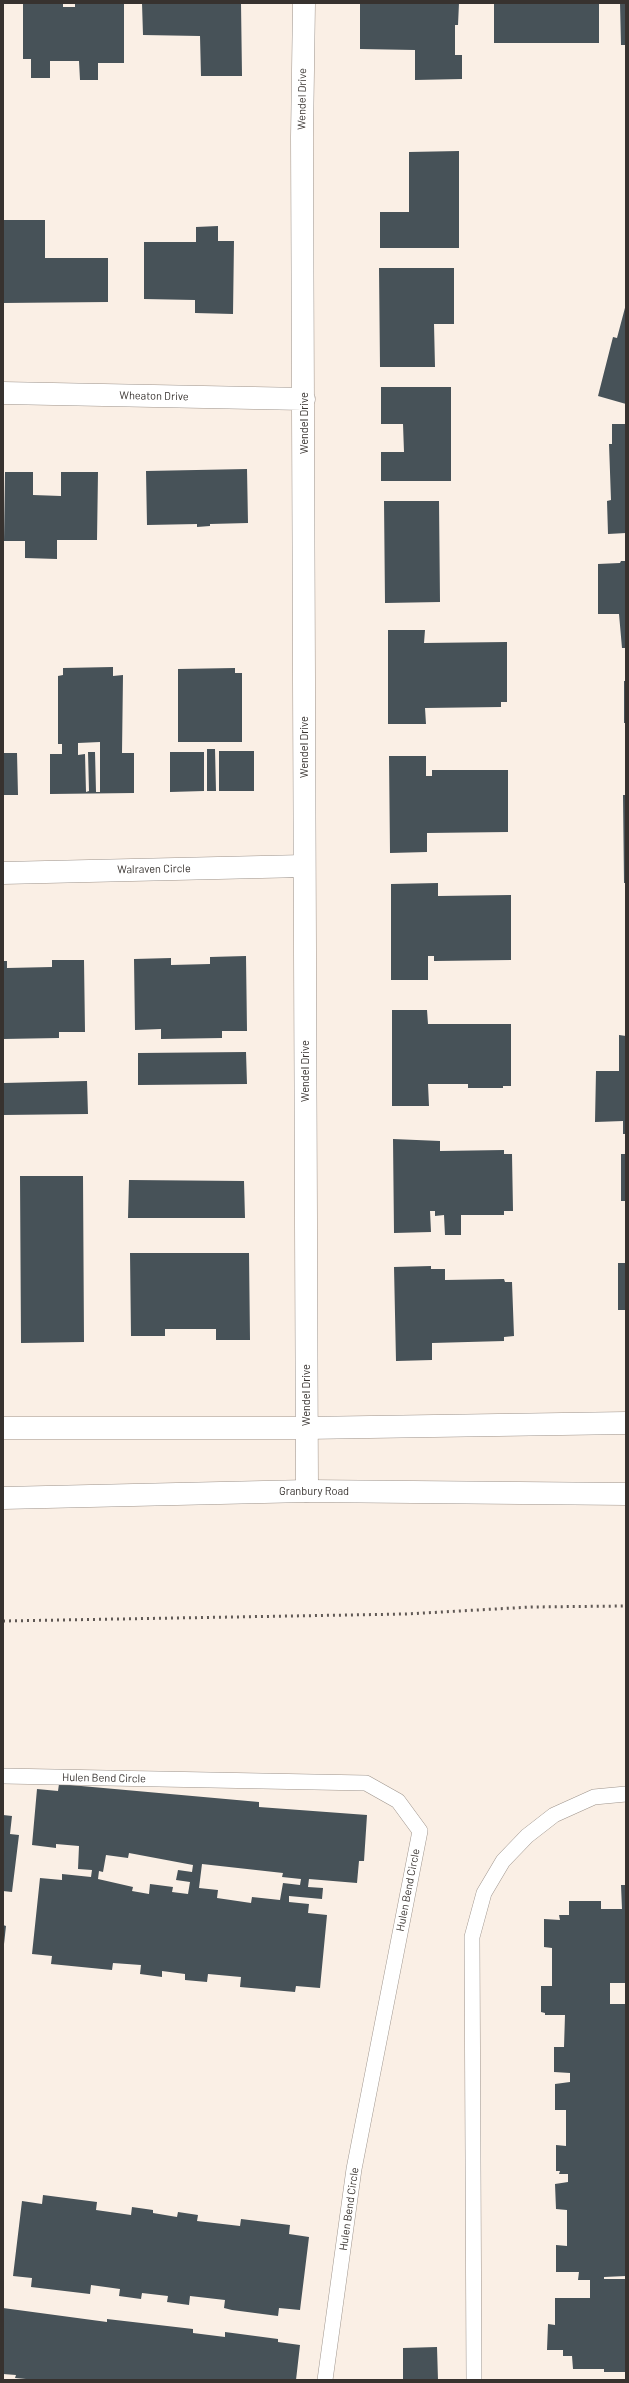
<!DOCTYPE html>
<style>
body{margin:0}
#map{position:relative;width:629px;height:2383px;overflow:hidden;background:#faefe5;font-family:Barlow,sans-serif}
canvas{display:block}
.frame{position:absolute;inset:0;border:4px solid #37322f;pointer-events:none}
</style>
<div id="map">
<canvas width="629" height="2383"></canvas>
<div class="frame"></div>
</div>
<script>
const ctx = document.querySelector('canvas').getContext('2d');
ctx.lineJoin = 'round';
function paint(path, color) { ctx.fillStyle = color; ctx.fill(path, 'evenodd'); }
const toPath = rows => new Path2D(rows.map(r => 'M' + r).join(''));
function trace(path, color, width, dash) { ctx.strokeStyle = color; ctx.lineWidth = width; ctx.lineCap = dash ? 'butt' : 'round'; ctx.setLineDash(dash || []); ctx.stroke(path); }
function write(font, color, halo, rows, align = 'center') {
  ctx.font = font + ' Barlow,sans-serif'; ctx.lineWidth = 4; ctx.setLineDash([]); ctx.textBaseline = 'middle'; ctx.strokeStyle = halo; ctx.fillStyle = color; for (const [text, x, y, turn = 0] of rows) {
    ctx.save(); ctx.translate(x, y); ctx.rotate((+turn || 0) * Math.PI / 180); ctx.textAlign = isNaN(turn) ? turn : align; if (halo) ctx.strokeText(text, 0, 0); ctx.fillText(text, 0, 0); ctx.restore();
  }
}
paint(toPath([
 [23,3,63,3,63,7,75,7,75,3,124,3,124,63,98,63,98,80,80,80,79,61,50,61,50,78,31,78,31,59,23,59],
 [142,3,241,3,242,76,201,76,200,36,143,35],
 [360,3,459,3,458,25,455,25,455,55,462,55,462,79,415,80,415,50,360,49],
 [494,3,599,3,599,43,494,43],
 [620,3,626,3,626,45,621,45],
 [459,151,459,248,380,248,380,212,409,212,409,152],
 [3,220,45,220,45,258,108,258,108,302,3,303],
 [218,226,218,241,234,241,233,314,195,313,195,300,144,299,144,242,196,242,196,227],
 [379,268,454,268,454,324,434,324,435,367,380,367],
 [626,304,626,404,598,396,613,337,617,338],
 [381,387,451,387,451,481,381,481,381,452,404,452,403,424,381,424],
 [612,424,626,424,626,533,608,534,607,501,611,500,609,444,612,444],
 [247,469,248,523,210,524,210,526,197,527,197,524,147,525,146,471],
 [5,472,33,472,33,495,61,496,61,472,98,472,97,540,57,540,57,559,25,558,25,541,4,541],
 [384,501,439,501,440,602,385,603],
 [621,561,626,561,626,648,622,648,619,614,598,614,598,564,620,563],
 [388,630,425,630,424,643,507,642,507,702,501,702,501,707,425,708,426,724,388,724],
 [113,667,113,676,123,675,122,753,134,753,134,793,50,794,50,754,62,754,62,744,58,744,58,676,63,675,63,668],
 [100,742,100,792,96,792,95,752,88,752,89,791,86,792,85,754,78,755,78,743],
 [235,668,235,673,242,673,242,742,178,742,178,669],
 [624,681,626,681,626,723,624,723],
 [207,749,215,749,216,791,207,791],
 [219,751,254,751,254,791,219,791],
 [170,752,204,752,204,791,170,792],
 [3,753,17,753,18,795,3,795],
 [389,756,426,756,426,776,432,776,432,770,508,770,508,832,427,833,427,852,390,853],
 [623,795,626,795,626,883,624,883],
 [438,883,438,896,511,895,511,960,434,961,434,956,428,956,428,980,391,980,391,884],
 [246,956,247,1031,222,1031,222,1038,161,1039,161,1029,135,1030,134,959,171,958,171,965,210,964,210,957],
 [52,960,84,960,85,1032,59,1032,59,1038,3,1039,3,961,7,961,7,968,52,967],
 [392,1010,427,1010,428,1024,511,1024,511,1086,503,1086,503,1088,468,1088,468,1084,428,1084,429,1106,392,1106],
 [619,1035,626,1036,626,1134,623,1134,623,1121,595,1122,596,1071,619,1071],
 [246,1052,247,1084,138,1085,138,1053],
 [87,1081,88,1114,3,1115,3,1083],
 [393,1139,440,1141,440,1151,504,1150,504,1154,512,1154,513,1211,504,1211,504,1215,461,1215,461,1235,445,1235,444,1215,435,1216,435,1211,430,1211,431,1232,394,1233],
 [621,1154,626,1154,626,1201,621,1201],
 [20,1176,83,1176,84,1342,21,1343],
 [129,1180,244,1181,245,1218,128,1218],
 [130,1253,249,1253,250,1340,216,1340,216,1329,165,1329,165,1336,131,1336],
 [618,1263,626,1263,626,1310,618,1310],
 [431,1266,431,1269,445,1269,445,1280,504,1279,505,1282,512,1282,514,1336,504,1337,504,1341,432,1343,432,1360,396,1361,394,1267],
 [59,1784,259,1802,259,1807,367,1815,364,1861,359,1861,357,1883,309,1879,308,1887,323,1888,322,1899,289,1896,289,1902,309,1904,308,1913,327,1915,320,1988,296,1986,295,1992,240,1987,241,1977,208,1974,207,1982,185,1980,185,1974,162,1971,162,1977,140,1974,141,1965,113,1963,112,1970,51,1964,52,1956,32,1954,40,1878,62,1880,62,1874,91,1877,92,1870,78,1869,79,1846,56,1844,56,1848,32,1845,37,1789,58,1791],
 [129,1853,193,1865,192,1872,178,1870,176,1880,190,1882,188,1894,172,1892,173,1887,150,1884,149,1894,132,1891,133,1887,98,1879,99,1871,103,1872,106,1855,128,1858],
 [202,1864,283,1873,282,1877,301,1879,300,1885,283,1883,280,1900,252,1897,251,1903,217,1898,218,1890,199,1888],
 [3,1815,12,1816,10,1834,19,1835,12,1892,3,1891],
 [621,1885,626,1885,626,1983,610,1983,610,2004,626,2004,626,2276,604,2277,604,2279,625,2279,626,2372,604,2372,604,2369,573,2369,572,2356,563,2356,563,2350,547,2350,548,2324,555,2325,555,2298,590,2298,590,2280,578,2280,579,2272,556,2272,556,2245,567,2246,567,2210,556,2209,555,2184,568,2182,568,2174,559,2174,560,2171,556,2171,556,2145,566,2146,566,2110,555,2110,555,2084,570,2082,570,2073,554,2072,554,2047,564,2047,565,2015,545,2015,545,2013,541,2012,541,1986,552,1986,552,1948,544,1947,544,1919,560,1920,559,1915,569,1915,569,1901,601,1901,601,1909,622,1909],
 [3,1925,6,1926,4,1944,3,1944],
 [43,2195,97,2202,96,2210,131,2215,132,2207,153,2210,153,2213,177,2217,178,2212,198,2215,197,2221,240,2226,241,2219,290,2225,289,2234,309,2237,300,2310,279,2308,278,2316,232,2310,224,2308,225,2300,190,2296,189,2305,167,2302,168,2296,142,2293,141,2299,119,2296,120,2289,91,2285,90,2294,31,2287,32,2278,13,2276,22,2201,42,2204],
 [3,2308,107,2322,107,2319,193,2329,193,2333,225,2337,225,2332,278,2339,278,2342,300,2345,296,2380,37,2380,15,2378,16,2375,3,2374],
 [437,2347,438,2380,403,2380,403,2348]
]), '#475258');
const service = toPath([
 [3,1776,366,1783,398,1801,420,1831,354,2169,325,2380],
 [474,2380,472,1937,484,1893,503,1861,527,1836,554,1815,594,1797,626,1794]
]);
const minor = toPath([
 [304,3,302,137,307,1491],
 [3,393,304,399],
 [3,873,304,866]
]);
const secondary = toPath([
 [3,1428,306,1428,626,1423],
 [3,1498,307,1491,626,1494]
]);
trace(service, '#9e948c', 16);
trace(minor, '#9e948c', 23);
trace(secondary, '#9e948c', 23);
trace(service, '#fff', 15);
trace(minor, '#fff', 22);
trace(secondary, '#fff', 22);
trace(toPath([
 [3,1621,406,1614,531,1607,626,1606]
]), '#605955', 3, [2, 4]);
write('11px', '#37322f', '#fff', [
 ["Wendel Drive",302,99,-89],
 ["Wheaton Drive",154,396,1],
 ["Wendel Drive",304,423,-90],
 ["Wendel Drive",304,747,-90],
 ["Walraven Circle",154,869,-1],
 ["Wendel Drive",305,1071,-90],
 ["Wendel Drive",306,1395,-90],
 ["Granbury Road",314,1491],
 ["Hulen Bend Circle",104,1778,1],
 ["Hulen Bend Circle",408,1890,-79],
 ["Hulen Bend Circle",349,2209,-82]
]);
</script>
